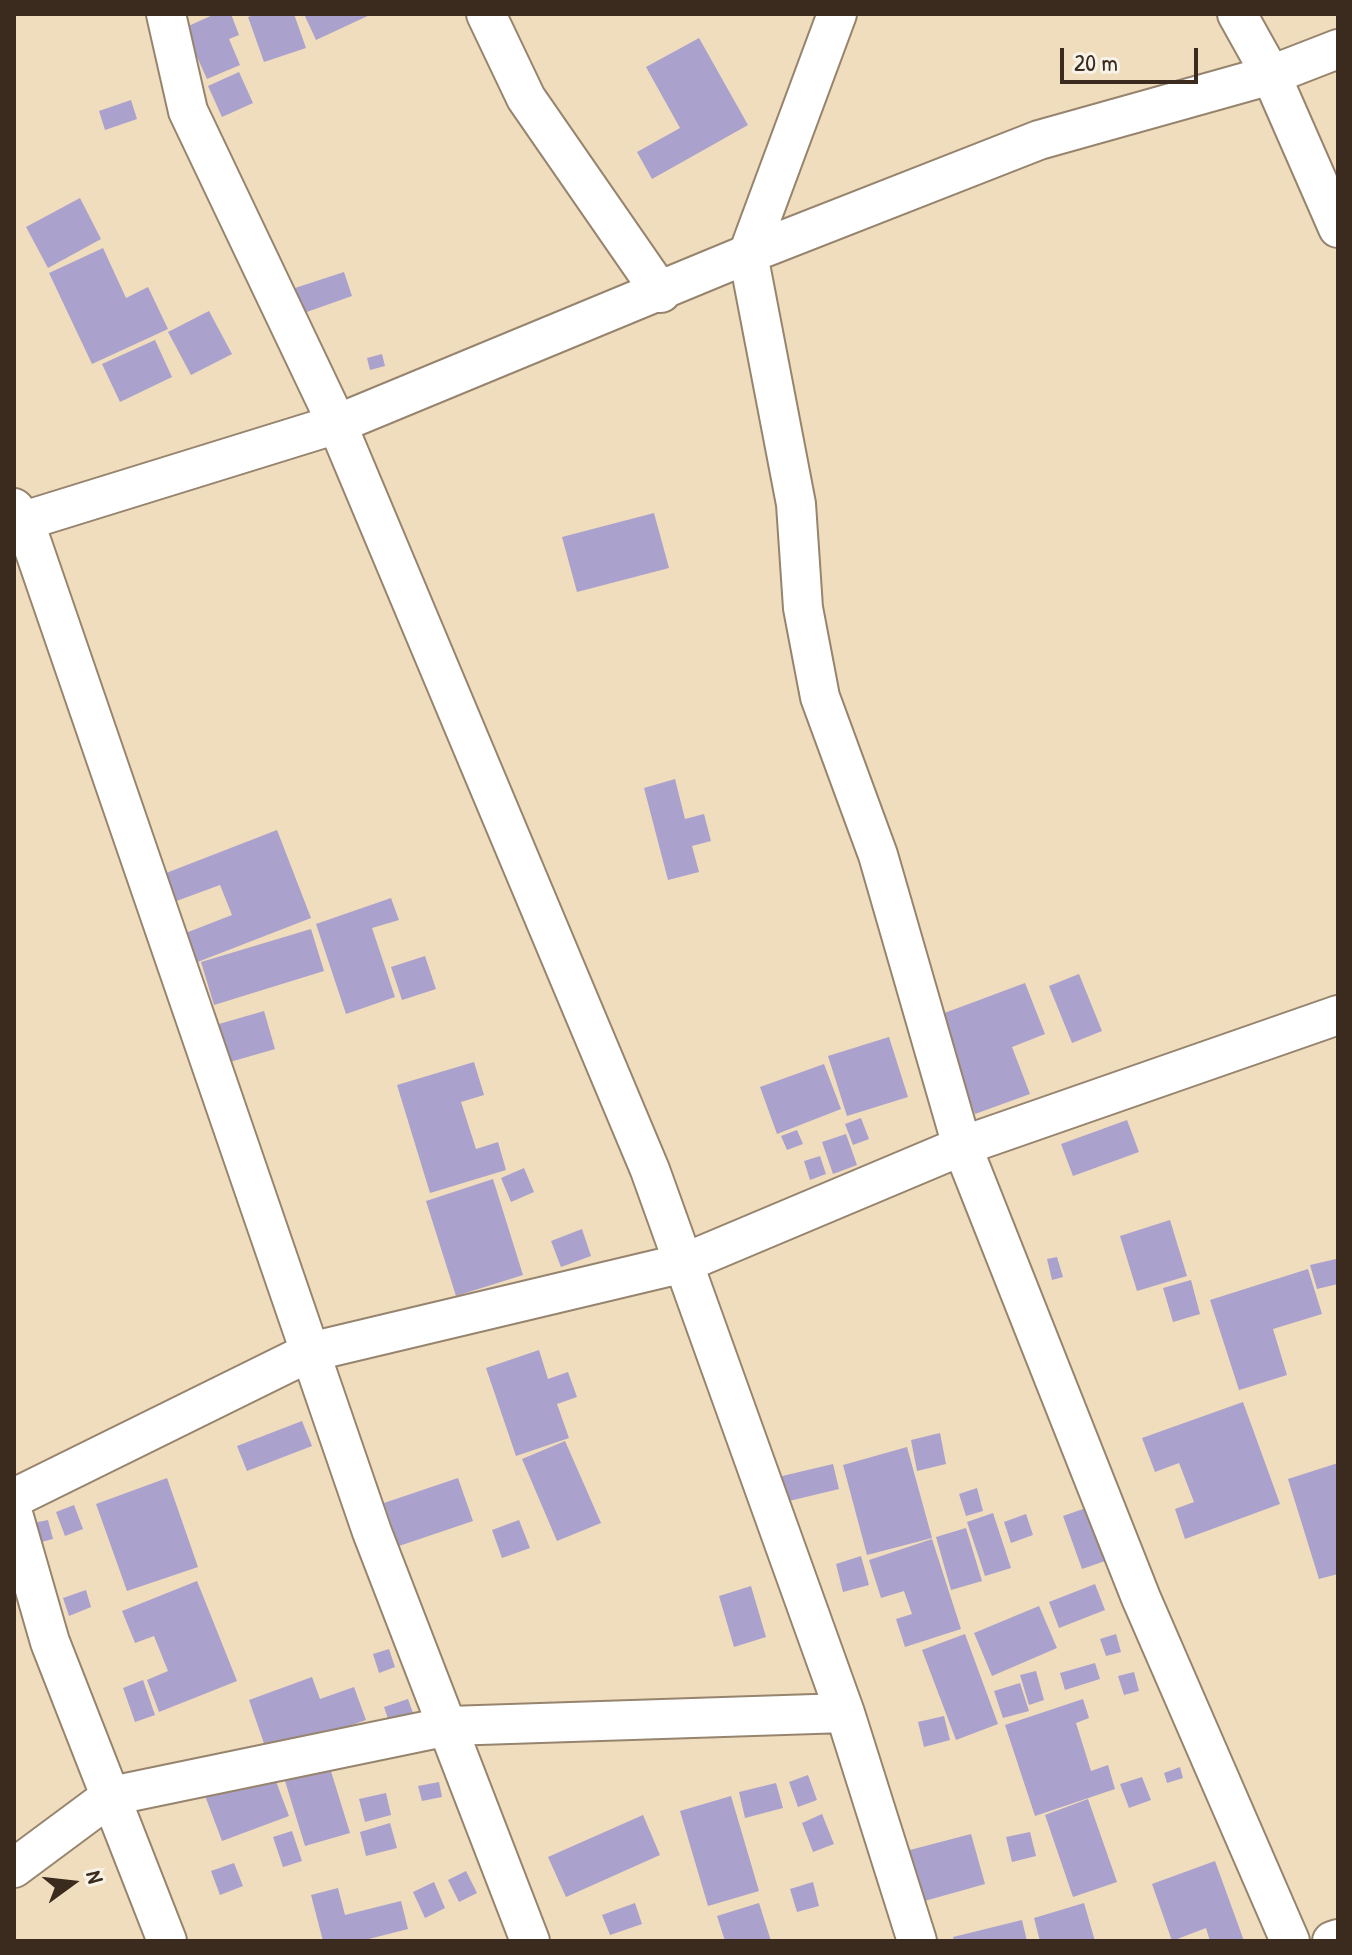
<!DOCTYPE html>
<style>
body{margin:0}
#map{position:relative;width:1352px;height:1955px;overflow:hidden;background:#f0ddbd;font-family:"Patrick Hand",sans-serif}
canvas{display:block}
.frame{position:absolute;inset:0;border:16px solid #3b2a1e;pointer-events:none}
.north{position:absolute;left:32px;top:1843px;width:80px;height:80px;-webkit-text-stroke:6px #f7f3e8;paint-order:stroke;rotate:75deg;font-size:22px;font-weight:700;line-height:32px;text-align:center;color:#3b2a1e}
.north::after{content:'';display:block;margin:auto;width:28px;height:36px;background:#3b2a1e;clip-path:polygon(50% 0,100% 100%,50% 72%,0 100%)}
.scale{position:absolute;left:1060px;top:48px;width:138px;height:36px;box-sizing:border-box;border:4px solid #3b2a1e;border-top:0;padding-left:10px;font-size:24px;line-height:28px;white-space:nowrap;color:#3b2a1e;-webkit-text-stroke:6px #f7f3e8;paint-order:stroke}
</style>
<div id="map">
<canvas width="1352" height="1955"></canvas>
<div class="frame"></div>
<div class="north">N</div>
<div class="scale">20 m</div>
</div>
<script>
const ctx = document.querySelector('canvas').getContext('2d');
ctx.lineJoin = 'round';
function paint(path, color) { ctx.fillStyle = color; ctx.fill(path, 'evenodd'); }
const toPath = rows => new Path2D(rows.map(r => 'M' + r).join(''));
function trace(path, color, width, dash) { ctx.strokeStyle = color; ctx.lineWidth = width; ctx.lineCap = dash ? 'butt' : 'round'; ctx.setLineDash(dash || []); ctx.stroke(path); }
paint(toPath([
 [215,14,231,14,239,35,229,39,240,65,207,79,184,28],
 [257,14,294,14,306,48,264,62,248,17],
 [304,14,372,14,316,40],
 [699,38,748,125,652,179,637,152,680,128,646,67],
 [239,72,253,103,222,117,208,86],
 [131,100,137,119,105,130,99,111],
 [80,198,101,239,48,268,26,227],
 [103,248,126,298,148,287,168,329,92,364,49,273],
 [344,272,352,296,301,314,292,289],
 [209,311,232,354,191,375,168,332],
 [155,340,172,377,120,402,102,364],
 [382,354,385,366,370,370,367,358],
 [654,513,669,568,577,592,562,537],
 [675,779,685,819,704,814,711,841,692,846,699,872,668,880,644,788],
 [277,830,311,918,195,963,183,934,232,915,220,885,171,903,161,875],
 [391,898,399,920,372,928,395,997,346,1014,316,924],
 [311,929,324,971,214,1005,201,962],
 [425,956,436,989,402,1000,391,967],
 [1079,974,1102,1031,1072,1043,1049,986],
 [1025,983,1045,1034,1012,1047,1030,1094,975,1114,939,1015],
 [264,1011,275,1049,223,1064,212,1026],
 [889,1037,908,1097,847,1116,828,1056],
 [474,1062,484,1095,461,1102,476,1149,498,1142,506,1170,430,1193,397,1085],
 [824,1064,841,1109,777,1134,760,1087],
 [861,1118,869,1139,853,1145,845,1124],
 [1127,1120,1139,1152,1073,1176,1061,1144],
 [797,1130,803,1144,787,1150,781,1136],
 [846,1134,857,1165,833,1174,822,1142],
 [820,1156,826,1174,810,1180,804,1161],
 [524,1168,534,1192,511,1202,501,1178],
 [493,1179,523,1275,456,1296,426,1201],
 [1170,1220,1187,1276,1137,1291,1120,1236],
 [582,1229,591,1256,561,1267,551,1241],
 [1057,1257,1063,1277,1052,1280,1047,1259],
 [1336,1259,1338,1284,1317,1289,1310,1265],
 [1308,1269,1322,1314,1273,1329,1287,1375,1239,1390,1210,1300],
 [1191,1280,1200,1314,1173,1322,1163,1288],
 [539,1350,548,1379,568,1372,577,1397,557,1404,569,1438,516,1456,486,1368],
 [1243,1402,1280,1504,1185,1539,1175,1509,1194,1502,1179,1463,1155,1472,1142,1438],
 [302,1421,312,1446,247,1471,237,1446],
 [940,1433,946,1464,917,1471,911,1440],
 [565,1441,601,1523,557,1541,522,1459],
 [907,1447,932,1538,867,1555,843,1465],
 [1338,1463,1338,1574,1319,1579,1288,1479],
 [833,1464,839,1489,785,1502,778,1477],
 [167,1478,198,1567,127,1591,96,1504],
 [458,1478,473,1521,399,1546,384,1503],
 [977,1488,983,1511,966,1516,959,1494],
 [74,1505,83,1529,65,1536,56,1512],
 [1086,1508,1105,1561,1082,1569,1063,1516],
 [993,1513,1011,1568,985,1576,967,1522],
 [1026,1514,1033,1535,1011,1543,1004,1522],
 [48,1520,53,1539,37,1543,33,1523],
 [519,1520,530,1548,502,1558,492,1530],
 [966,1528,982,1581,951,1590,936,1537],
 [932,1539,961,1629,905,1647,896,1619,912,1614,904,1591,881,1598,869,1560],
 [861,1556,869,1585,843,1592,836,1564],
 [197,1581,237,1681,159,1712,147,1680,168,1671,154,1636,135,1643,122,1611],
 [1095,1584,1105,1610,1059,1628,1049,1602],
 [751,1586,766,1637,734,1647,719,1596],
 [86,1590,91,1607,69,1616,63,1598],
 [1039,1606,1057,1648,992,1676,974,1633],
 [965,1634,998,1724,956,1740,922,1650],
 [1116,1634,1121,1652,1106,1656,1100,1639],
 [389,1649,395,1667,379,1673,373,1654],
 [1095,1663,1100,1679,1065,1690,1060,1673],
 [1036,1671,1044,1700,1029,1705,1020,1675],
 [1134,1672,1139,1691,1124,1695,1118,1676],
 [312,1677,320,1699,354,1687,366,1720,268,1755,249,1700],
 [143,1680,155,1715,135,1722,123,1688],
 [1020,1683,1029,1711,1003,1718,994,1691],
 [408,1699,418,1727,394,1736,384,1707],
 [1083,1699,1089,1718,1076,1723,1091,1771,1108,1765,1115,1789,1035,1816,1005,1725],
 [944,1716,950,1740,924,1747,918,1722],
 [1180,1767,1183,1778,1167,1783,1164,1773],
 [271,1768,289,1816,222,1841,204,1793],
 [330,1768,350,1833,305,1846,285,1781],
 [808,1775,817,1800,798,1807,789,1782],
 [1142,1777,1151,1800,1129,1808,1120,1784],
 [439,1782,442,1797,422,1801,418,1786],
 [776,1783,783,1808,745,1818,739,1792],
 [386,1793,391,1815,365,1822,359,1799],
 [731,1796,759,1891,708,1906,680,1811],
 [1088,1799,1117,1882,1073,1897,1045,1815],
 [822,1814,834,1844,813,1852,802,1823],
 [643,1815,660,1855,566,1897,548,1857],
 [390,1823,397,1848,366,1856,360,1832],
 [292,1831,302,1861,283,1867,273,1837],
 [1030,1832,1036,1856,1012,1862,1006,1837],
 [971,1834,985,1884,921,1902,906,1851],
 [1215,1861,1244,1941,1210,1941,1206,1928,1172,1941,1152,1884],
 [234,1863,243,1886,220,1895,211,1871],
 [466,1871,477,1893,459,1902,448,1880],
 [434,1882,445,1908,425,1918,413,1892],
 [813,1882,819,1906,797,1912,790,1889],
 [338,1888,345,1915,401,1901,408,1929,361,1941,323,1941,311,1895],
 [635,1903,642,1924,610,1935,602,1915],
 [759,1903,771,1941,725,1941,717,1916],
 [1084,1903,1095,1941,1040,1941,1034,1918],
 [1022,1920,1027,1941,954,1941,953,1937]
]), '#aaa1cd');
const minor = toPath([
 [166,14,188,111,337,424,650,1170,845,1713,917,1941],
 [486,14,526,98,661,293],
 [837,14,748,254,796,504,803,608,820,697,878,855,962,1146,1141,1598,1290,1941],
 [1237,14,1271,75,1338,228],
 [14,508,24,520,372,1532,530,1941],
 [14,524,337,424,748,254,1039,140,1271,75,1338,49],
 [14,1498,310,1352,684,1263,962,1146,1338,1015],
 [14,1517,50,1642,167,1941],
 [14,1868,111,1796,449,1726,845,1713],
 [1332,1941,1338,1939]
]);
trace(minor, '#96846e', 42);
trace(minor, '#fff', 38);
</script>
